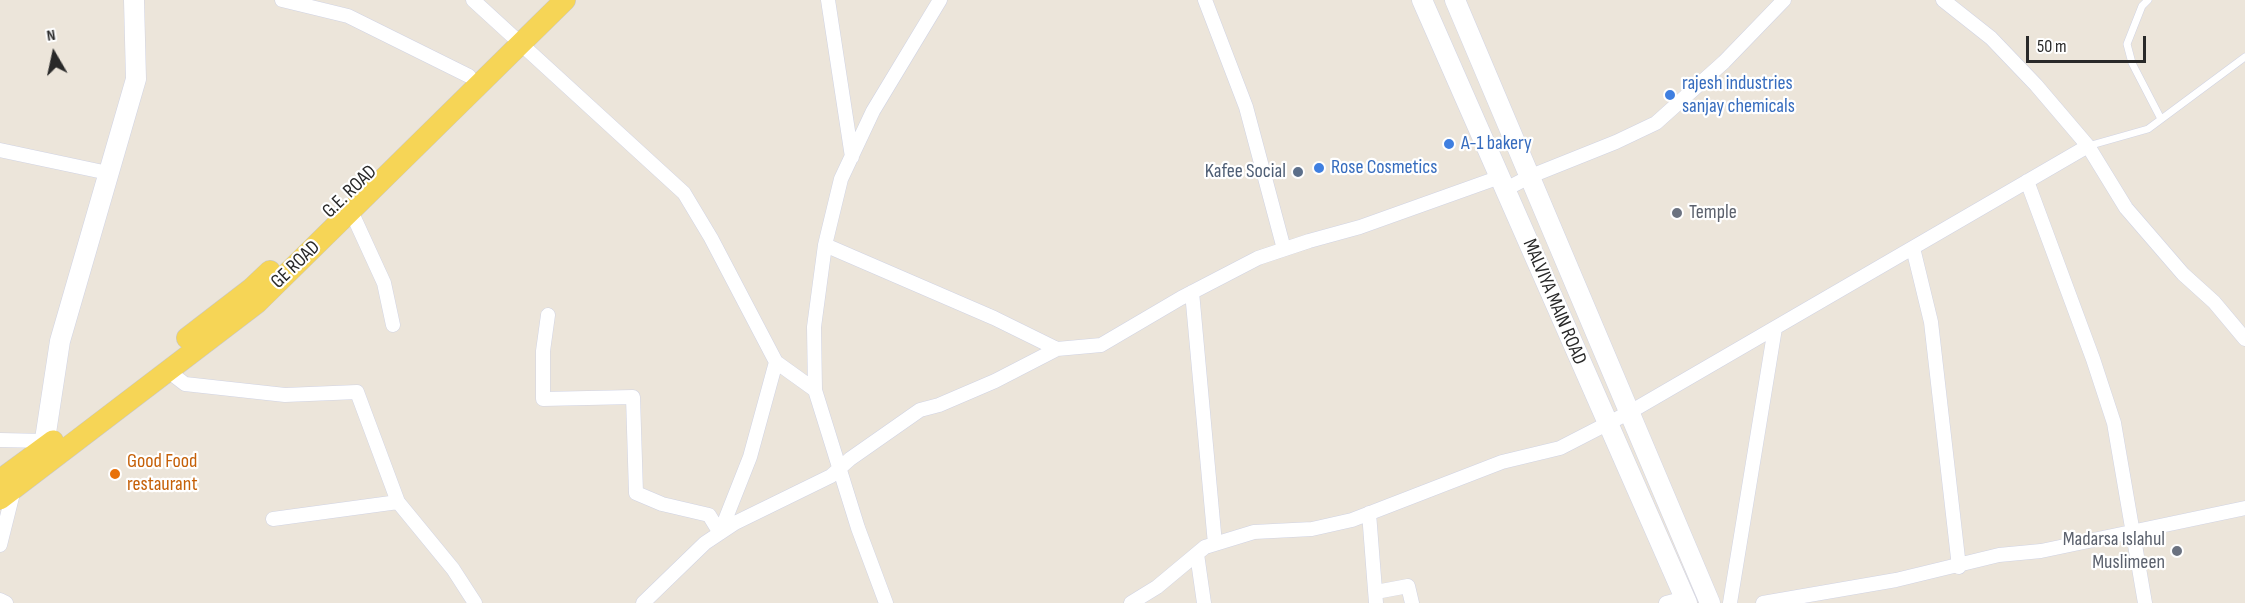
<!DOCTYPE html>
<style>
body{margin:0}
#map{position:relative;width:2245px;height:603px;overflow:hidden;background:#ece5da;font-family:"Sofia Sans Condensed",sans-serif}
canvas{display:block}
.north{position:absolute;left:24px;top:24px;width:60px;height:60px;-webkit-text-stroke:4px #fff;paint-order:stroke;rotate:351deg;font-size:16px;font-weight:700;line-height:24px;text-align:center;color:#292929}
.north::after{content:'';display:block;margin:auto;width:21px;height:27px;background:#292929;clip-path:polygon(50% 0,100% 100%,50% 72%,0 100%)}
.scale{position:absolute;left:2026px;top:36px;width:120px;height:27px;box-sizing:border-box;border:3px solid #292929;border-top:0;padding-left:8px;font-size:18px;line-height:21px;white-space:nowrap;color:#292929;-webkit-text-stroke:4px #fff;paint-order:stroke}
</style>
<div id="map">
<canvas width="2245" height="603"></canvas>
<div class="north">N</div>
<div class="scale">50 m</div>
</div>
<script>
const ctx = document.querySelector('canvas').getContext('2d');
ctx.lineJoin = 'round';
const toPath = rows => new Path2D(rows.map(r => 'M' + r).join(''));
function trace(path, color, width, dash) { ctx.strokeStyle = color; ctx.lineWidth = width; ctx.lineCap = dash ? 'butt' : 'round'; ctx.setLineDash(dash || []); ctx.stroke(path); }
function write(font, color, halo, rows, align = 'center') {
  ctx.font = font + ' "Sofia Sans Condensed",sans-serif'; ctx.lineWidth = 4.5; ctx.setLineDash([]); ctx.textBaseline = 'middle'; ctx.strokeStyle = halo; ctx.fillStyle = color; for (const [text, x, y, turn = 0] of rows) {
    ctx.save(); ctx.translate(x, y); ctx.rotate((+turn || 0) * Math.PI / 180); ctx.textAlign = isNaN(turn) ? turn : align; if (halo) ctx.strokeText(text, 0, 0); ctx.fillText(text, 0, 0); ctx.restore();
  }
}
const lane = toPath([
 [2148,0,2142,6,2127,44,2132,63,2161,119],
 [2088,146,2148,129,2245,57]
]);
const street = toPath([
 [282,0,348,16,469,76],
 [473,0,684,193,711,238,776,362,750,457,720,533],
 [828,0,852,157],
 [1205,0,1246,107,1284,249],
 [1943,0,1991,38,2036,85,2088,146,2126,208,2183,274,2214,302,2245,339],
 [0,150,108,173],
 [2027,181,2093,359,2114,423,2145,603],
 [1506,189,1531,176,1616,142,1656,123,1724,62,1784,0],
 [351,211,384,283,393,325],
 [825,245,994,318,1057,349],
 [1913,248,1931,322,1959,567],
 [1192,292,1215,544],
 [548,315,543,351,543,399,633,397,636,493,662,504,709,515,720,533],
 [776,362,815,390],
 [168,371,185,384,285,395,357,392,398,502,453,569,475,603],
 [0,440,45,441],
 [1369,513,1376,603],
 [273,519,398,502],
 [0,545,14,489],
 [1197,554,1204,603],
 [1376,592,1408,586,1412,603],
 [0,600,6,603],
 [643,603,705,543,735,523,831,476,850,459,920,410,939,405,995,381,1057,349,1101,345,1181,298,1258,258,1309,241,1360,227,1500,177],
 [886,603,858,528,815,390,814,327,825,245,841,179,873,111,940,0],
 [1131,603,1157,587,1205,547,1254,532,1312,529,1352,520,1502,462,1560,448,1630,412,2088,146],
 [1666,603,1685,598],
 [1730,603,1775,328],
 [1763,603,1896,580,1999,555,2041,551,2245,508]
]);
const secondary = toPath([
 [1422,0,1687,603],
 [1455,0,1710,603],
 [42,459,60,341,136,79,134,0]
]);
const primary = toPath([
 [187,338,252,288,270,271],
 [0,480,53,441],
 [0,499,257,303,565,0]
]);
trace(lane, '#d0d3e3', 8);
trace(street, '#d0d3e3', 15);
trace(secondary, '#d0d3e3', 21);
trace(primary, '#c7c7c7', 22);
trace(lane, '#fff', 7);
trace(street, '#fff', 14);
trace(secondary, '#fff', 20);
trace(primary, '#f6d556', 21);
for (const [x, y, r, color] of [
 [1670,95,6,"#3f7fe0"],
 [1449,144,6,"#3f7fe0"],
 [1319,168,6,"#3f7fe0"],
 [1298,172,6,"#5c6f8a"],
 [1677,213,6,"#6b7280"],
 [115,474,6,"#e8710a"],
 [2177,551,6,"#6b7280"]
]) { const dot = new Path2D(); dot.arc(x, y, r, 0, 2 * Math.PI); ctx.fillStyle = color; ctx.fill(dot); trace(dot, '#fff', 2); }
write('20px', '#366cbe', '#fff', [
 ["rajesh industries",1682,84],
 ["sanjay chemicals",1682,107],
 ["A-1 bakery",1461,144],
 ["Rose Cosmetics",1331,168]
], 'left');
write('20px', '#4e5e75', '#fff', [
 ["Kafee Social",1286,172]
], 'right');
write('20px', '#292929', '#fff', [
 ["G.E. ROAD",350,192,-44],
 ["GE ROAD",296,265,-44],
 ["MALVIYA MAIN ROAD",1554,302,67]
]);
write('20px', '#5b616d', '#fff', [
 ["Temple",1689,213],
 ["Madarsa Islahul",2165,540,"right"],
 ["Muslimeen",2165,563,"right"]
], 'left');
write('20px', '#c56008', '#fff', [
 ["Good Food",127,462],
 ["restaurant",127,485]
], 'left');
</script>
